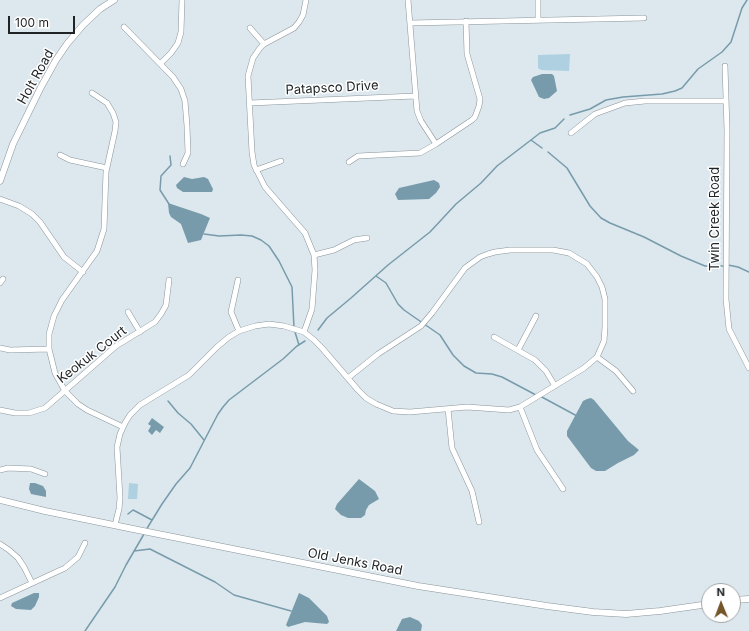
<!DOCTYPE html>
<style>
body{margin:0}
#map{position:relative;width:749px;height:631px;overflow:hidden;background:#dce8ee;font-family:Inter,sans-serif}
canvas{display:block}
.north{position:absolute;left:701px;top:583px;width:40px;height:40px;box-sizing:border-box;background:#fff;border:1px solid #a5a7a8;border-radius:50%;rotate:359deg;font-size:11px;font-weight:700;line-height:16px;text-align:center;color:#1f2325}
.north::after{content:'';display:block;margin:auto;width:14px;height:18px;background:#75562b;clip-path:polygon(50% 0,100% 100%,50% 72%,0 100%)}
.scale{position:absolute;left:8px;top:16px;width:67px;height:18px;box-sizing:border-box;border:2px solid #1f2325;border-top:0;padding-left:5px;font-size:12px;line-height:14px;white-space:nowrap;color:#1f2325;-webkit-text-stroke:3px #fff;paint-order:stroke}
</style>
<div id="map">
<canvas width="749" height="631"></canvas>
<div class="north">N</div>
<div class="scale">100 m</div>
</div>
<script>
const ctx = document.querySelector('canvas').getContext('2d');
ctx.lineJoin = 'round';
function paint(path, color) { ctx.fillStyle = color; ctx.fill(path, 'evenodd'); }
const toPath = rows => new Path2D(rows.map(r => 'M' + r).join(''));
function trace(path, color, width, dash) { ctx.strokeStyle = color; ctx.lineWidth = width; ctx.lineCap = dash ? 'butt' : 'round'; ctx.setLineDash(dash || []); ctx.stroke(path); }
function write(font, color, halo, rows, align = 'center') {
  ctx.font = font + ' Inter,sans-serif'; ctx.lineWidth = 3; ctx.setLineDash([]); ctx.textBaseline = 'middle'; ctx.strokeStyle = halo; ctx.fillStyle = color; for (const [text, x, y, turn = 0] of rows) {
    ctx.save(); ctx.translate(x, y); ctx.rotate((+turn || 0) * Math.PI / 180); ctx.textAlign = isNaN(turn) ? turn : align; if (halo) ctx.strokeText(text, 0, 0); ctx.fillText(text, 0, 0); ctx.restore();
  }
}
paint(toPath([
 [570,54,569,71,541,70,538,68,538,55],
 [129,483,138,484,137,499,128,499]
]), '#aed0e1');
paint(toPath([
 [542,74,552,74,554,76,557,91,549,98,544,99,539,97,531,80,533,77],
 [184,177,192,179,204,177,208,179,213,189,212,192,183,192,177,188,176,185],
 [434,180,439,183,440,187,436,193,429,199,398,200,395,194,399,188],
 [168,203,201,214,210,218,201,240,188,243,181,224,171,217,169,213],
 [591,398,594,400,628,441,639,450,634,455,618,463,605,471,596,471,591,468,567,436,567,431,583,401,587,399],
 [152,418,164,427,160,433,156,430,152,435,148,431,151,426,148,424],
 [359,479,375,491,379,499,369,505,366,510,365,515,361,518,348,518,341,515,335,509,337,504],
 [30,483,35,483,43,486,46,491,46,497,31,494,29,489],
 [34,593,39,593,39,597,35,606,31,610,16,609,11,606,12,603],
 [299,593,309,598,327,616,329,622,327,624,305,622,288,627,286,625],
 [410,617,419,621,422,625,421,631,396,631,402,619]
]), '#789bab');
trace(toPath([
 [570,115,590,109,606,100,623,97,662,94,675,91,682,88,698,69,722,52,731,42,742,8,747,0],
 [531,140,542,148],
 [548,152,567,168,590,206,601,218,610,223,644,237,681,256,705,266,723,266],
 [169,204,160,190,161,176,171,165,170,156],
 [204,234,219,236,241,235,252,236,261,240,269,246,279,261,292,287,294,328],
 [728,265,738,267,749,272],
 [376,276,386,283,398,304,404,310,440,335,453,355,464,366,476,373,492,374,502,377,536,395],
 [318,330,327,318,351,298,388,265,430,232,456,204,481,183,497,166,531,140,540,133,555,128,564,119],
 [295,332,299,345],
 [540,396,577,416],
 [168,401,178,413,191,424,204,440],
 [128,514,133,510,135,511,152,520],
 [146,530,162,504,176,484,190,468,218,414,223,407,229,400,283,359,297,346,305,341],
 [134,551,150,549,215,582,234,595,291,611],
 [85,631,115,587,126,565,144,534]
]), '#789bab', 1.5);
const minor = toPath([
 [408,0,417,111,421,121,436,144],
 [538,0,538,20],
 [410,23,644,18],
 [124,27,173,77,181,89,185,101,187,126,188,153,183,164],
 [250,28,264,44],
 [160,64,171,53,178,43,181,32,182,0],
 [725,66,727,130,726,299,729,329,749,368],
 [92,93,107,103,113,113,116,122,115,131,106,172,104,229,97,251,62,300,54,316,49,334,49,349,55,373,65,391,78,404,87,410,123,427],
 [250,103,415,96],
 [571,133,595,114,625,103,645,101,726,101],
 [60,155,70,160,107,168],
 [349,162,358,156,420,153,436,144,472,120,475,117,479,106,480,99,467,54,466,21],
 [256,170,281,161],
 [0,199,19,206,32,214,40,222,64,257,83,272],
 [314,255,334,250,354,240,367,238],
 [238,280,231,312,239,331],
 [0,283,3,279],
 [128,312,140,332],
 [304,332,312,309,315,270,314,255,305,233,265,187,254,165,252,152,248,76,253,58,260,48,264,44,294,28,299,22,303,15,306,0],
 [494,337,535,360,546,371,555,386],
 [0,348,10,350,49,349],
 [518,350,536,316],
 [597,357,616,371,633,391],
 [520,407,537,450,563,489],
 [448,409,452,448,472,491,479,522],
 [0,410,15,413,29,413,45,408,116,346,155,322,161,314,166,305,169,280],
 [0,470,8,468,31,469,45,474],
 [115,525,119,509,120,498,117,447,120,434,125,423,130,415,140,405,189,375,217,347,229,337,239,331,255,326,269,324,284,326,304,332,314,340,322,348,358,390,366,398,376,404,393,411,410,412,467,407,509,410,520,407,584,368,597,357,604,341,605,327,605,299,602,287,597,277,587,264,569,253,553,250,510,250,495,252,488,254,480,257,465,268,432,313,421,326,378,354,348,378],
 [0,544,9,550,18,558,24,567,32,583],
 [0,598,65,568,78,557,85,543]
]);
const tertiary = toPath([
 [0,181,13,144,41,87,56,60,67,44,83,25,100,9,114,0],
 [0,500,45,511,143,531,418,586,547,606,593,612,626,614,660,611,709,604],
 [733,600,749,599]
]);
trace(minor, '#8a949a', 6);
trace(tertiary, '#8a949a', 7);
trace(minor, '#fff', 5);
trace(tertiary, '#fff', 6);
write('13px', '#1f2325', '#fff', [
 ["Holt Road",36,77,-61],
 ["Patapsco Drive",332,88,-3],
 ["Twin Creek Road",715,219,-90],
 ["Keokuk Court",92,355,-38],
 ["Old Jenks Road",355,562,11]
]);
</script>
